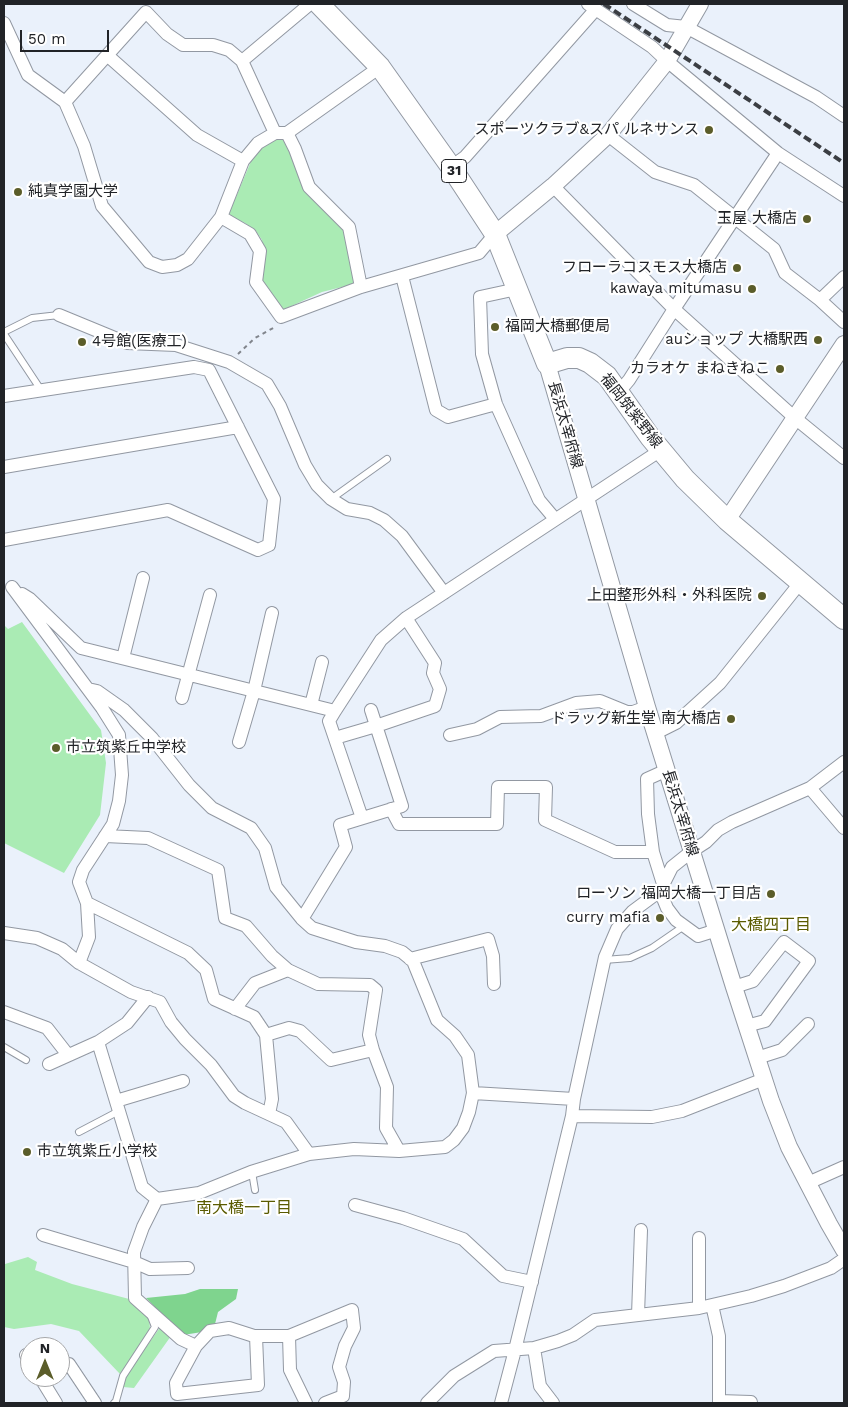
<!DOCTYPE html>
<meta charset="utf-8">
<style>
body{margin:0}
#map{position:relative;width:848px;height:1407px;overflow:hidden;background:#eaf1fb;font-family:"Work Sans",sans-serif}
canvas{display:block}
.frame{position:absolute;inset:0;border:5px solid #212327;pointer-events:none}
.north{position:absolute;left:20px;top:1337px;width:50px;height:50px;box-sizing:border-box;background:#fff;border:1px solid #a6a7a9;border-radius:50%;rotate:0deg;font-size:14px;font-weight:700;line-height:20px;text-align:center;color:#212327}
.north::after{content:'';display:block;margin:auto;width:18px;height:22px;background:#5b5d2a;clip-path:polygon(50% 0,100% 100%,50% 72%,0 100%)}
.scale{position:absolute;left:20px;top:30px;width:89px;height:22px;box-sizing:border-box;border:2px solid #212327;border-top:0;padding-left:6px;font-size:15px;line-height:18px;white-space:nowrap;color:#212327;-webkit-text-stroke:4px #fff;paint-order:stroke}
</style>
<div id="map">
<canvas width="848" height="1407"></canvas>
<div class="frame"></div>
<div class="north">N</div>
<div class="scale">50 m</div>
</div>
<script>
const ctx = document.querySelector('canvas').getContext('2d');
ctx.lineJoin = 'round';
function paint(path, color) { ctx.fillStyle = color; ctx.fill(path, 'evenodd'); }
const toPath = rows => new Path2D(rows.map(r => 'M' + r).join(''));
function trace(path, color, width, dash) { ctx.strokeStyle = color; ctx.lineWidth = width; ctx.lineCap = dash ? 'butt' : 'round'; ctx.setLineDash(dash || []); ctx.stroke(path); }
function write(font, color, halo, rows, align = 'center') {
  ctx.font = font + ' "Work Sans","Noto Sans JP",sans-serif'; ctx.lineWidth = 4.5; ctx.setLineDash([]); ctx.textBaseline = 'middle'; ctx.strokeStyle = halo; ctx.fillStyle = color; for (const [text, x, y, turn = 0] of rows) {
    ctx.save(); ctx.translate(x, y); ctx.rotate((+turn || 0) * Math.PI / 180); ctx.textAlign = isNaN(turn) ? turn : align; if (halo) ctx.strokeText(text, 0, 0); ctx.fillText(text, 0, 0); ctx.restore();
  }
}
paint(toPath([
 [278,138,285,141,294,157,299,179,312,198,339,222,347,234,354,284,322,292,285,309,279,309,263,285,261,274,263,252,262,240,256,231,245,223,230,216,228,211,236,197,254,154,265,144],
 [22,622,101,730,106,763,100,815,64,873,4,843,4,625,8,629],
 [28,1257,37,1262,35,1270,72,1284,133,1300,149,1318,150,1329,120,1374,79,1331,51,1324,14,1329,4,1327,4,1271,5,1264],
 [161,1326,171,1336,134,1388,123,1387,125,1377]
]), '#aaebb4');
paint(toPath([
 [200,1289,238,1289,236,1299,218,1312,215,1324,202,1332,183,1335,146,1298,185,1294]
]), '#7fd48e');
const service = toPath([
 [4,332,32,318,59,315],
 [4,334,41,390],
 [331,499,387,459],
 [604,960,630,958,652,948,684,926],
 [4,1047,26,1060],
 [79,1132,119,1111],
 [252,1172,255,1190],
 [114,1403,116,1401,123,1376,155,1327,150,1314]
]);
const minor = toPath([
 [588,4,652,47,667,61,778,153,844,196],
 [633,4,667,25,686,27,816,97,844,116],
 [4,23,28,75,65,102,84,146,102,206,149,262,162,267,177,265,188,259,221,217,250,234,260,251,256,282,281,317,361,287,479,253,495,234],
 [107,55,197,135,243,161],
 [242,61,310,4],
 [65,102,146,12,167,34,183,45,213,45,229,50,242,61,275,133],
 [287,133,295,149,309,187,349,227,361,287],
 [608,135,655,172,694,185,774,249,785,273,820,300,844,322],
 [451,167,465,157,596,9],
 [553,186,674,309,795,418,844,458],
 [221,217,243,161,258,143,275,133,287,133,380,67],
 [402,276,436,410,448,417,496,404],
 [517,289,480,297,482,354,496,404,539,500,555,519],
 [820,300,844,277],
 [59,315,127,343,176,345,229,362,267,384,280,406,305,465,317,485,331,499,347,509,370,513,384,520,402,536,444,593],
 [618,393,629,380,674,309,778,153],
 [4,396,194,367,209,370,274,499,269,545,258,550,168,510,4,540],
 [4,467,238,427],
 [12,587,102,708,119,735,122,775,119,801,113,824,83,870,79,882,87,903,89,937,79,963,131,992,160,1002,171,1022,185,1039,211,1065,234,1096,245,1103,286,1122,309,1154,354,1149,399,1151,445,1147,454,1140,463,1128,469,1112,473,1093,574,1099],
 [22,594,30,599,81,648,335,711,381,640,406,618,661,450],
 [123,658,143,578],
 [88,689,97,691,124,710,152,738,189,785,212,808,251,828,265,848,276,887,302,919,312,928,356,942,385,946,402,952,413,961,437,1020,455,1036,468,1055,473,1093],
 [182,698,210,595],
 [311,705,322,662],
 [335,711,329,721,362,818],
 [656,733,676,723,720,683,800,583],
 [450,735,477,729,500,717,541,716,576,703,600,701,627,712,633,712,647,707],
 [335,738,376,726,435,706,440,689,433,673,435,663,406,618],
 [239,742,254,691,272,613],
 [810,788,844,828],
 [391,809,399,824,497,824,498,787,546,787,545,820,615,852,653,852],
 [105,836,148,838,218,870,225,918,246,926,272,956,288,970,255,983,235,1009],
 [663,884,653,852,648,814,647,779,667,770],
 [660,891,667,908,676,920,698,936,717,930],
 [87,903,188,953,206,970,214,999,254,1017,266,1035,272,1099,269,1114],
 [302,919,346,847,340,825,402,806,371,710],
 [4,933,37,938,62,949,79,963],
 [410,959,488,939,493,956,494,984],
 [288,970,318,984,370,985,376,990,369,1035,373,1050],
 [734,987,753,981,784,942,809,961,765,1021,746,1026],
 [4,1012,47,1028,68,1055],
 [266,1035,289,1028,300,1031,331,1060,373,1050,387,1087,386,1128,399,1151],
 [98,1042,127,1023,148,997],
 [757,1058,782,1050,808,1024],
 [49,1064,98,1042,142,1187,157,1199],
 [116,1101,183,1081],
 [572,1116,652,1117,682,1111,764,1079],
 [808,1183,844,1167],
 [355,1205,403,1218,463,1239,503,1276,532,1282],
 [43,1235,134,1262,150,1269,188,1268],
 [712,1305,719,1336,719,1403],
 [699,1308,699,1238],
 [638,1315,641,1230],
 [289,1336,352,1310,354,1328,345,1346,339,1367,344,1382,343,1396,325,1403],
 [196,1346,176,1383,177,1394,258,1385,256,1336],
 [534,1348,540,1386,553,1403],
 [26,1355,30,1361],
 [60,1366,69,1364,95,1403],
 [40,1377,56,1403],
 [719,1401,751,1402],
 [306,1403,290,1370,289,1336,254,1336,229,1328,210,1331,196,1346,181,1339,135,1298,134,1252,143,1227,157,1199,199,1193,251,1172,309,1154],
 [427,1403,454,1376,494,1351,534,1348,558,1341,573,1335,595,1320,699,1308,751,1296,784,1286,831,1268,844,1259],
 [501,1403,515,1350,572,1116,574,1099,605,957,617,929,633,911,660,891,672,867,692,851,706,842,718,830,732,822,810,788,844,762]
]);
const tertiary = toPath([
 [495,234,553,186,608,135,667,61,700,4],
 [547,364,647,707,734,987,771,1101,789,1147,829,1224,844,1250],
 [727,520,844,344]
]);
const primary = toPath([
 [319,4,380,67,451,167,495,234,547,364,567,358,579,358,590,363,607,376,650,437,685,479,727,520,844,619]
]);
trace(service, '#9298a2', 8);
trace(minor, '#9298a2', 14);
trace(tertiary, '#9298a2', 18);
trace(primary, '#9298a2', 22);
trace(toPath([
 [238,354,255,338,275,327]
]), '#81858c', 2, [4, 4]);
trace(service, '#fff', 6);
trace(minor, '#fff', 12);
trace(tertiary, '#fff', 16);
trace(primary, '#fff', 20);
trace(toPath([
 [604,4,844,163]
]), '#3b3e43', 4, [8, 4]);
for (const [x, y, r, color] of [
 [709,130,5,"#5b5d2a"],
 [18,192,5,"#5b5d2a"],
 [807,219,5,"#5b5d2a"],
 [737,268,5,"#5b5d2a"],
 [752,289,5,"#5b5d2a"],
 [495,327,5,"#5b5d2a"],
 [818,340,5,"#5b5d2a"],
 [82,342,5,"#5b5d2a"],
 [780,369,5,"#5b5d2a"],
 [762,596,5,"#5b5d2a"],
 [731,719,5,"#5b5d2a"],
 [56,748,5,"#5b5d2a"],
 [771,894,5,"#5b5d2a"],
 [660,918,5,"#5b5d2a"],
 [27,1152,5,"#5b5d2a"]
]) { const dot = new Path2D(); dot.arc(x, y, r, 0, 2 * Math.PI); ctx.fillStyle = color; ctx.fill(dot); trace(dot, '#fff', 2); }
for (const [x, y, w] of [
 [454,171,25]
]) { const box = new Path2D(); box.roundRect(x - w / 2, y - 11.5, w, 23, 4); ctx.fillStyle = '#fff'; ctx.fill(box); trace(box, '#212327', 1); }
write('bold 14px', '#212327', null, [
 ["31",454,171]
]);
write('15px', '#212327', '#fff', [
 ["スポーツクラブ&スパ ルネサンス",699,130],
 ["純真学園大学",28,192,"left"],
 ["玉屋 大橋店",797,219],
 ["フローラコスモス大橋店",727,268],
 ["kawaya mitumasu",742,289],
 ["福岡大橋郵便局",505,327,"left"],
 ["auショップ 大橋駅西",808,340],
 ["4号館(医療工)",92,342,"left"],
 ["カラオケ まねきねこ",770,369],
 ["上田整形外科・外科医院",752,596],
 ["ドラッグ新生堂 南大橋店",721,719],
 ["市立筑紫丘中学校",66,748,"left"],
 ["ローソン 福岡大橋一丁目店",761,894],
 ["curry mafia",650,918],
 ["市立筑紫丘小学校",37,1152,"left"]
], 'right');
write('15px', '#212327', '#fff', [
 ["福岡筑紫野線",631,411,52],
 ["長浜太宰府線",565,425,74],
 ["長浜太宰府線",680,813,73]
]);
write('16px', '#5a5b00', '#fff', [
 ["大橋四丁目",771,925],
 ["南大橋一丁目",244,1208]
]);
</script>
